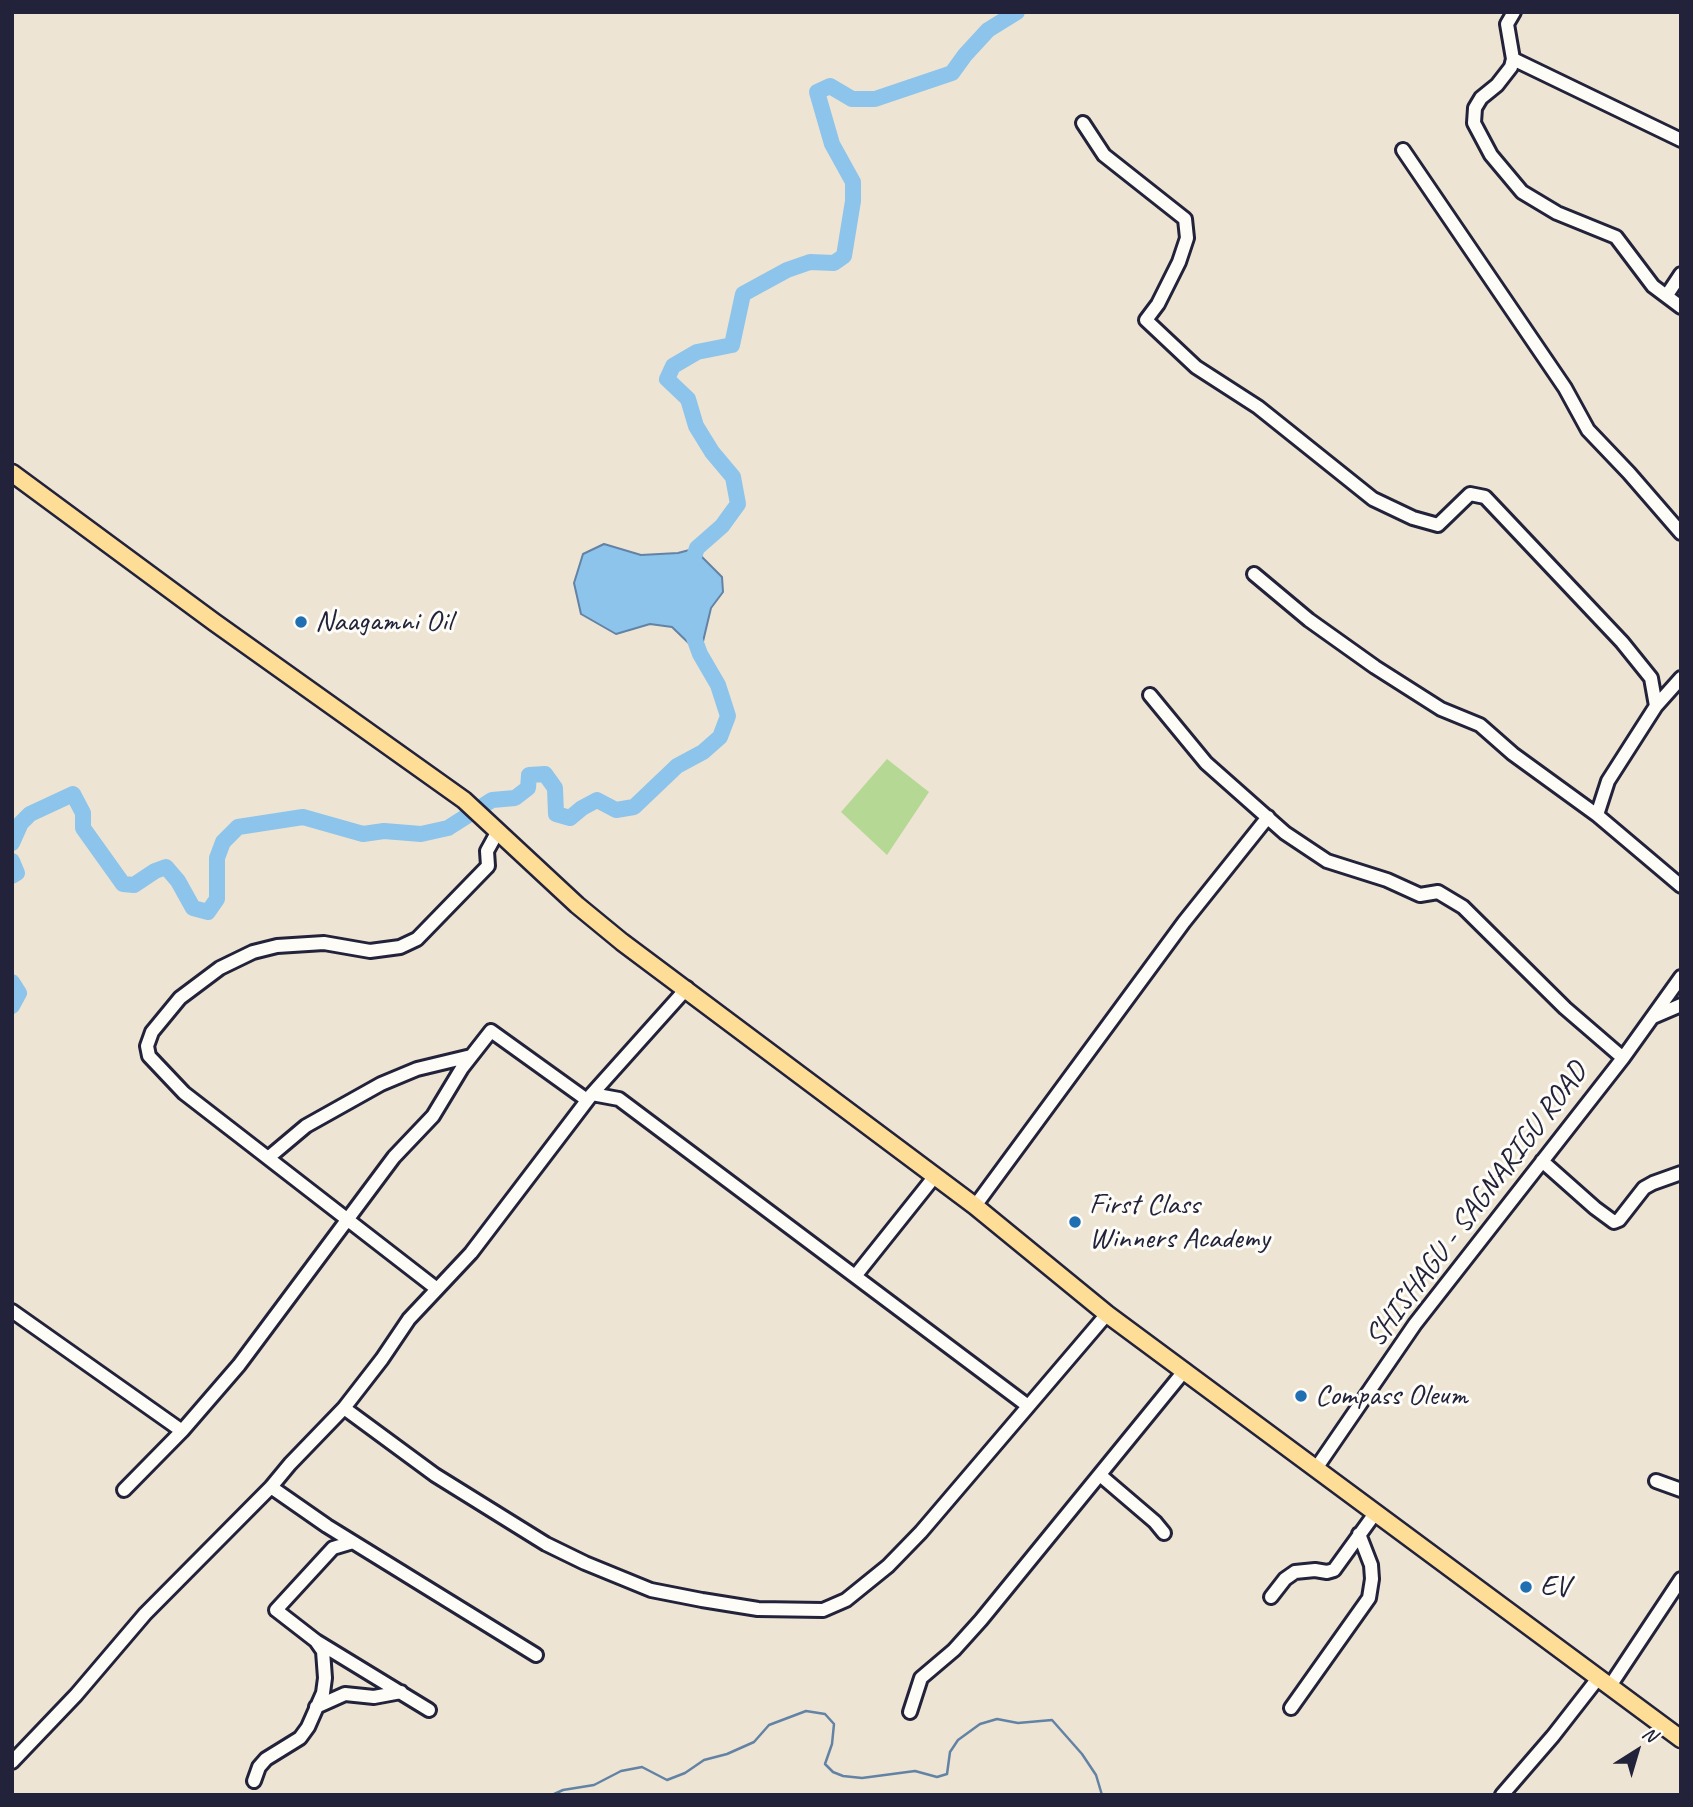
<!DOCTYPE html>
<style>
body{margin:0}
#map{position:relative;width:1693px;height:1807px;overflow:hidden;background:#eee4d3;font-family:Caveat,sans-serif}
canvas{display:block}
.frame{position:absolute;inset:0;border:14px solid #22223b;pointer-events:none}
.north{position:absolute;left:1602px;top:1716px;width:70px;height:70px;-webkit-text-stroke:5px #fdfcf7;paint-order:stroke;rotate:37deg;font-size:19px;font-weight:700;line-height:28px;text-align:center;color:#22223b}
.north::after{content:'';display:block;margin:auto;width:24px;height:32px;background:#22223b;clip-path:polygon(50% 0,100% 100%,50% 72%,0 100%)}
</style>
<div id="map">
<canvas width="1693" height="1807"></canvas>
<div class="frame"></div>
<div class="north">N</div>
</div>
<script>
const ctx = document.querySelector('canvas').getContext('2d');
ctx.lineJoin = 'round';
function paint(path, color) { ctx.fillStyle = color; ctx.fill(path, 'evenodd'); }
const toPath = rows => new Path2D(rows.map(r => 'M' + r).join(''));
function trace(path, color, width, dash) { ctx.strokeStyle = color; ctx.lineWidth = width; ctx.lineCap = dash ? 'butt' : 'round'; ctx.setLineDash(dash || []); ctx.stroke(path); }
function write(font, color, halo, rows, align = 'center') {
  ctx.font = font + ' Caveat,sans-serif'; ctx.lineWidth = 6; ctx.setLineDash([]); ctx.textBaseline = 'middle'; ctx.strokeStyle = halo; ctx.fillStyle = color; for (const [text, x, y, turn = 0] of rows) {
    ctx.save(); ctx.translate(x, y); ctx.rotate((+turn || 0) * Math.PI / 180); ctx.textAlign = isNaN(turn) ? turn : align; if (halo) ctx.strokeText(text, 0, 0); ctx.fillText(text, 0, 0); ctx.restore();
  }
}
paint(toPath([
 [887,759,929,792,887,855,841,812]
]), '#b5d994');
const water = toPath([
 [604,544,641,555,678,553,697,548,702,557,722,577,723,592,711,608,700,654,672,627,650,624,616,634,581,614,574,583,583,554,604,544]
]);
paint(water, '#8cc4eb');
trace(water, '#6283a5', 2);
trace(toPath([
 [552,1795,563,1790,594,1785,621,1771,642,1767,667,1780,685,1773,704,1760,727,1754,754,1742,769,1725,806,1711,825,1714,834,1724,832,1744,825,1764,833,1772,843,1776,862,1778,915,1771,937,1777,947,1774,950,1752,958,1740,980,1724,997,1719,1018,1723,1052,1720,1082,1754,1096,1775,1102,1795]
]), '#6283a5', 2.5);
trace(toPath([
 [691,565,697,548,722,526,738,504,733,477,712,452,696,426,688,399,667,379,673,366,697,352,732,345,743,294,787,270,810,262,834,263,844,256,853,201,853,182,832,144,817,92,830,86,852,99,875,99,952,73,965,55,988,30,1017,12],
 [12,843,21,823,30,814,73,794,83,813,83,828,123,884,134,885,155,871,166,867,178,881,193,908,208,912,217,899,217,858,223,842,238,827,303,817,363,834,384,831,421,834,448,828,492,800,515,798,528,788,529,775,545,774,555,788,556,814,570,818,582,808,597,800,616,810,634,807,677,766,703,752,720,737,728,716,718,685,700,654,693,635],
 [12,861,17,873,12,876],
 [12,982,19,993,12,1006]
]), '#8cc4eb', 16);
const minor = toPath([
 [1514,12,1507,24,1513,59,1681,140],
 [1513,59,1511,67,1497,85,1481,98,1475,108,1474,123,1491,155,1522,192,1557,213,1616,237,1653,286,1681,307],
 [1083,123,1104,155,1185,219,1187,238,1179,262,1158,304,1146,320,1196,367,1258,407,1373,499,1413,518,1438,525,1470,494,1485,497,1622,642,1651,678,1656,706,1608,781,1597,815],
 [1403,150,1565,388,1588,430,1629,473,1681,533],
 [1667,295,1681,274],
 [1254,574,1309,620,1375,667,1441,709,1480,725,1513,754,1597,815,1681,886],
 [1150,695,1206,763,1285,833,1327,861,1387,880,1420,895,1438,892,1463,907,1565,1008,1623,1058],
 [1656,706,1681,678],
 [1653,1017,1681,1005],
 [471,1056,417,1069,381,1084,306,1126,268,1158,184,1093,149,1056,147,1046,152,1032,180,998,220,968,253,952,277,946,324,943,370,951,400,947,417,939,488,866,487,851,498,831],
 [592,1094,619,1099,1028,1406],
 [268,1158,437,1289],
 [1542,1161,1595,1208,1614,1222,1619,1220,1644,1188,1653,1183,1681,1173],
 [975,1206,1184,922,1268,817],
 [856,1275,935,1176],
 [12,1311,182,1431,239,1365,394,1157,433,1116,462,1068,491,1031,587,1100],
 [344,1408,435,1475,546,1544,585,1563,651,1590,702,1600,758,1609,823,1610,846,1600,888,1566,921,1532,1107,1314],
 [1317,1467,1415,1324,1623,1058,1681,977],
 [1100,1475,1155,1522,1164,1533],
 [1656,1481,1681,1490],
 [271,1487,327,1526,536,1655],
 [124,1490,182,1431],
 [353,1542,333,1548,276,1610,316,1641,429,1710],
 [1271,1597,1285,1579,1295,1572,1315,1570,1327,1572,1334,1570,1376,1512],
 [1610,1686,1681,1579],
 [316,1707,345,1694,374,1697,401,1692],
 [1291,1708,1369,1598,1372,1579,1371,1565,1359,1534],
 [910,1712,921,1678,954,1650,981,1620,1185,1370],
 [12,1762,76,1695,145,1614,271,1487,290,1464,344,1408,382,1359,409,1319,471,1253,592,1094,687,988],
 [254,1781,259,1767,266,1759,300,1738,308,1727,323,1693,325,1678,323,1651,316,1641],
 [1502,1795,1553,1736,1599,1677]
]);
const major = toPath([
 [12,473,214,622,464,800,577,905,622,942,975,1206,1107,1314,1681,1739]
]);
trace(minor, '#22223b', 18);
trace(major, '#22223b', 21);
trace(minor, '#fdfcf7', 12);
trace(major, '#fedd96', 16);
for (const [x, y, r, color] of [
 [301,622,7,"#1f6fb2"],
 [1075,1222,7,"#1f6fb2"],
 [1301,1396,7,"#1f6fb2"],
 [1526,1587,7,"#1f6fb2"]
]) { const dot = new Path2D(); dot.arc(x, y, r, 0, 2 * Math.PI); ctx.fillStyle = color; ctx.fill(dot); trace(dot, '#fdfcf7', 2.5); }
write('30px', '#22223b', '#fdfcf7', [
 ["Naagamni Oil",315,622],
 ["First Class",1089,1205],
 ["Winners Academy",1089,1239],
 ["Compass Oleum",1315,1396],
 ["EV",1540,1587]
], 'left');
write('30px', '#22223b', '#fdfcf7', [
 ["SHISHAGU - SAGNARIGU ROAD",1477,1205,-53]
]);
</script>
